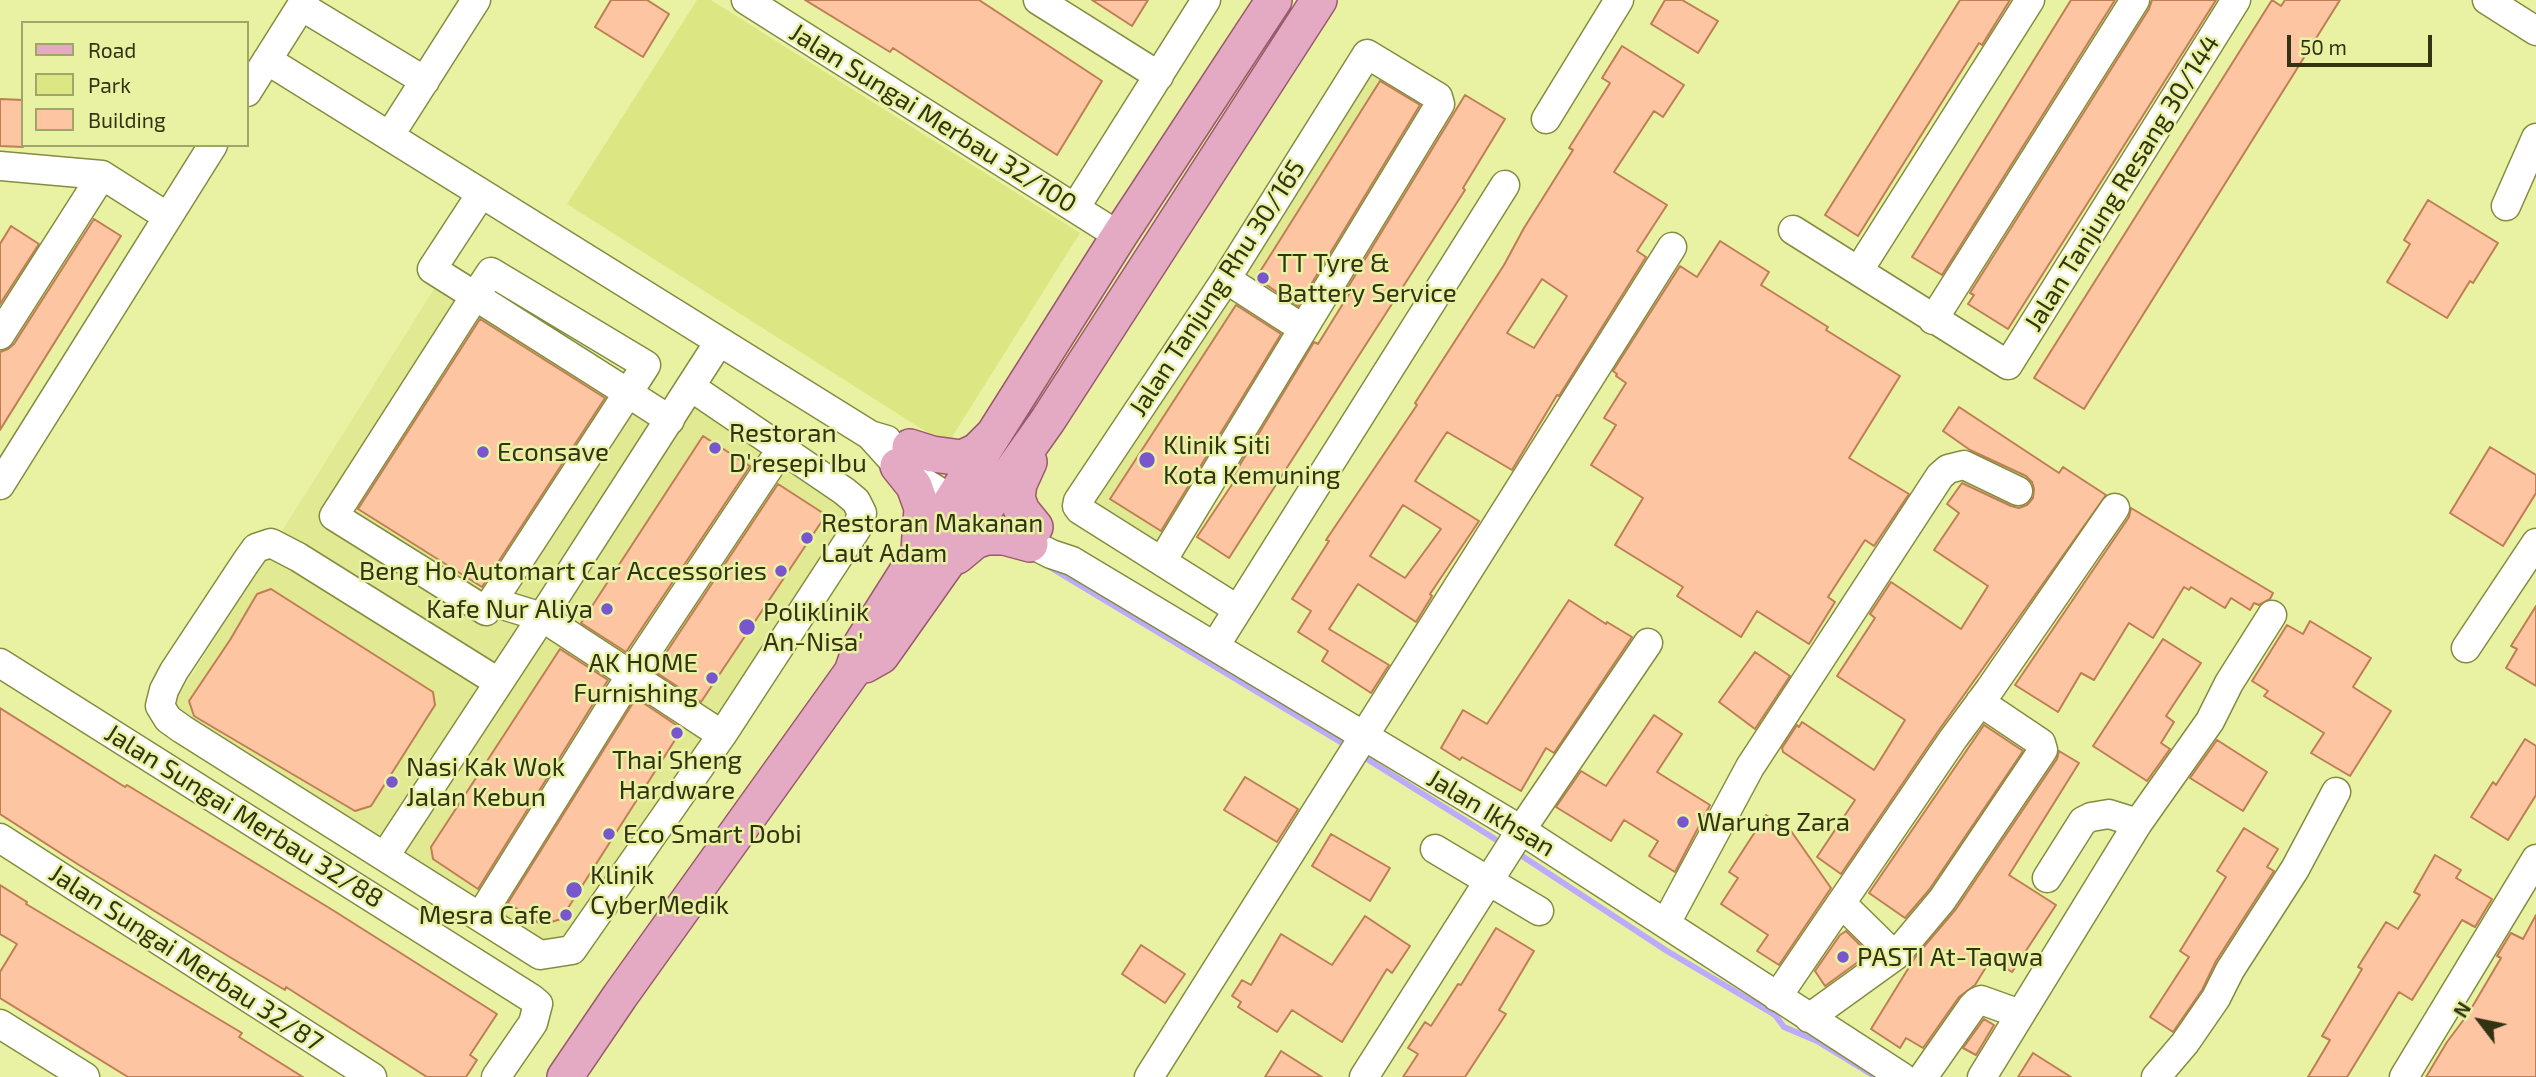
<!DOCTYPE html>
<style>
body{margin:0}
#map{position:relative;width:2536px;height:1077px;overflow:hidden;background:#e9f2a3;font-family:"Exo 2",sans-serif}
canvas{display:block}
.legend{position:absolute;left:21px;top:21px;width:228px;height:126px;box-sizing:border-box;background:#e9f2a3;border:2px solid #9fa669;margin:0;padding:9px 12px;list-style:none;font-size:21px;color:#313313}
.legend li{display:flex;align-items:center;gap:14px;height:35px}
.legend b{width:35px;border:2px solid #9fa669}
.north{position:absolute;left:2445px;top:986px;width:70px;height:70px;-webkit-text-stroke:5px #e9f2a3;paint-order:stroke;rotate:302deg;font-size:19px;font-weight:700;line-height:28px;text-align:center;color:#313313}
.north::after{content:'';display:block;margin:auto;width:24px;height:32px;background:#313313;clip-path:polygon(50% 0,100% 100%,50% 72%,0 100%)}
.scale{position:absolute;left:2287px;top:35px;width:145px;height:32px;box-sizing:border-box;border:4px solid #313313;border-top:0;padding-left:9px;font-size:21px;line-height:24px;white-space:nowrap;color:#313313;-webkit-text-stroke:5px #e9f2a3;paint-order:stroke}
</style>
<div id="map">
<canvas width="2536" height="1077"></canvas>
<ul class="legend">
<li><b style="height:9px;background:#e4a9c3"></b>Road</li>
<li><b style="height:19px;background:#dce683"></b>Park</li>
<li><b style="height:19px;background:#fdc5a1"></b>Building</li>
</ul>
<div class="north">N</div>
<div class="scale">50 m</div>
</div>
<script>
const ctx = document.querySelector('canvas').getContext('2d');
ctx.lineJoin = 'round';
function paint(path, color) { ctx.fillStyle = color; ctx.fill(path, 'evenodd'); }
const toPath = rows => new Path2D(rows.map(r => 'M' + r).join(''));
function trace(path, color, width, dash) { ctx.strokeStyle = color; ctx.lineWidth = width; ctx.lineCap = dash ? 'butt' : 'round'; ctx.setLineDash(dash || []); ctx.stroke(path); }
function write(font, color, halo, rows, align = 'center') {
  ctx.font = font + ' "Exo 2",sans-serif'; ctx.lineWidth = 5; ctx.setLineDash([]); ctx.textBaseline = 'middle'; ctx.strokeStyle = halo; ctx.fillStyle = color; for (const [text, x, y, turn = 0] of rows) {
    ctx.save(); ctx.translate(x, y); ctx.rotate((+turn || 0) * Math.PI / 180); ctx.textAlign = isNaN(turn) ? turn : align; if (halo) ctx.strokeText(text, 0, 0); ctx.fillText(text, 0, 0); ctx.restore();
  }
}
paint(toPath([
 [1369,66,1432,103,1160,550,1086,504],
 [439,281,672,426,692,396,857,512,571,943,545,949,169,711]
]), '#e1e992');
paint(toPath([
 [697,0,711,0,1080,233,947,445,567,204]
]), '#dce683');
trace(toPath([
 [1048,566,1347,746],
 [1359,754,1495,839],
 [1522,856,1667,951,1775,1015,1784,1027,1817,1041,1876,1077]
]), '#bcabfb', 6);
const building = toPath([
 [611,0,647,0,669,14,643,57,595,27,611,0],
 [805,0,979,0,1102,81,1057,155,893,48,890,52,805,0],
 [1092,0,1148,0,1132,26,1092,0],
 [1665,0,1682,0,1718,21,1698,53,1651,24,1665,0],
 [1960,0,2010,0,1982,45,1979,43,1858,236,1825,215,1960,0],
 [2071,0,2115,0,1942,275,1912,257,2071,0],
 [2152,0,2216,0,2008,329,1968,304,1974,295,1970,293,2149,9,2152,0],
 [2272,0,2281,6,2285,0,2340,0,2084,409,2034,378,2272,0],
 [1622,46,1684,85,1663,117,1654,111,1614,172,1667,205,1637,251,1646,257,1559,396,1557,395,1512,470,1447,432,1415,481,1479,521,1430,594,1432,596,1416,622,1358,584,1329,629,1389,665,1371,693,1322,661,1328,651,1298,632,1311,611,1292,599,1329,541,1326,540,1417,405,1415,403,1504,265,1524,228,1573,150,1569,148,1610,83,1602,78,1622,46],
 [1542,279,1567,296,1534,348,1507,333,1542,279],
 [1403,505,1441,529,1405,578,1370,556,1403,505],
 [1380,81,1420,105,1298,306,1256,278,1380,81],
 [1465,95,1505,119,1463,188,1465,190,1229,558,1197,537,1235,480,1232,478,1314,342,1318,344,1349,294,1345,292,1465,95],
 [0,99,23,100,23,147,0,146,0,99],
 [2428,200,2498,243,2473,283,2470,281,2447,318,2387,282,2410,244,2404,240,2428,200],
 [94,219,121,236,0,430,0,352,8,349,14,344,94,219],
 [11,226,39,244,0,304,0,244,11,226],
 [1720,241,1769,272,1761,285,1828,327,1826,330,1900,376,1849,458,1909,494,1874,546,1865,540,1828,597,1835,602,1809,644,1757,611,1741,637,1677,596,1683,587,1615,545,1643,498,1591,465,1616,425,1604,418,1626,383,1616,376,1617,374,1613,371,1680,266,1697,277,1720,241],
 [1236,305,1281,334,1161,531,1110,499,1236,305],
 [480,319,605,398,482,587,358,509,480,319],
 [1959,407,2059,473,2063,467,2106,495,1939,730,1841,874,1817,857,1855,800,1783,752,1782,748,1797,725,1799,727,1802,722,1874,770,1905,720,1837,676,1875,618,1870,614,1891,582,1961,629,1988,586,1934,550,1959,513,1947,504,1962,483,2011,506,2019,508,2027,505,2033,498,2034,489,2032,482,2026,476,1970,450,1943,431,1959,407],
 [703,436,750,466,626,652,581,623,703,436],
 [2490,447,2536,475,2536,493,2503,546,2450,513,2490,447],
 [778,484,826,515,701,702,654,671,778,484],
 [2131,508,2273,593,2270,599,2259,605,2254,603,2250,610,2231,598,2225,608,2191,587,2189,590,2184,587,2153,638,2129,623,2094,680,2081,673,2058,712,2015,685,2129,517,2131,508],
 [271,589,433,692,435,705,371,806,355,811,194,716,189,701,230,640,257,594,271,589],
 [1569,600,1606,624,1607,622,1632,637,1554,753,1546,748,1521,791,1462,757,1460,760,1441,748,1463,710,1487,724,1569,600],
 [2536,606,2536,686,2506,668,2517,649,2511,646,2536,606],
 [2310,621,2371,658,2353,687,2391,711,2350,776,2311,753,2324,733,2264,696,2268,691,2252,681,2287,625,2303,634,2310,621],
 [2163,639,2201,663,2166,716,2174,722,2161,743,2170,749,2147,781,2093,746,2163,639],
 [560,649,608,680,478,889,433,859,431,847,560,649],
 [1755,652,1790,676,1755,729,1719,702,1755,652],
 [636,698,682,729,561,919,542,925,508,903,636,698],
 [0,708,125,787,127,785,331,909,497,1014,470,1055,477,1060,466,1077,427,1077,286,987,285,990,233,959,79,865,0,814,0,708],
 [1654,715,1682,734,1657,772,1710,805,1675,872,1649,856,1658,841,1624,820,1611,841,1556,807,1581,771,1606,786,1654,715],
 [1984,725,2023,751,1929,890,1905,918,1869,893,1984,725],
 [2525,739,2536,746,2536,795,2508,840,2471,817,2493,782,2496,785,2525,739],
 [2217,740,2267,772,2243,811,2190,778,2217,740],
 [2059,751,2079,763,2009,875,2056,905,2012,972,1991,959,1975,985,1959,997,1923,1048,1906,1038,1900,1048,1871,1029,1916,956,1956,909,2057,759,2059,751],
 [1245,777,1298,809,1277,842,1224,810,1245,777],
 [1766,815,1791,831,1831,888,1779,965,1757,951,1768,935,1721,904,1738,878,1729,872,1766,815],
 [2244,828,2278,849,2267,867,2274,871,2216,961,2202,990,2173,1032,2150,1017,2189,957,2180,951,2226,877,2217,871,2244,828],
 [1331,834,1390,868,1370,901,1312,866,1331,834],
 [2435,855,2461,870,2456,878,2492,899,2475,927,2462,920,2412,1000,2399,992,2347,1077,2308,1077,2330,1040,2322,1036,2362,969,2358,967,2386,922,2398,929,2420,895,2414,892,2435,855],
 [0,885,27,902,26,904,242,1033,239,1037,303,1077,128,1077,0,998,0,972,17,944,0,934,0,885],
 [2536,915,2536,1077,2426,1077,2447,1042,2468,1014,2501,958,2497,956,2511,933,2523,939,2536,915],
 [1365,916,1410,946,1392,973,1387,969,1342,1042,1292,1010,1277,1032,1238,1007,1241,1002,1232,996,1242,980,1251,985,1281,934,1332,965,1365,916],
 [1496,928,1534,951,1499,1010,1506,1014,1465,1077,1403,1077,1418,1054,1408,1048,1425,1022,1431,1026,1458,984,1461,985,1496,928],
 [1846,931,1869,954,1825,986,1815,971,1840,935,1846,931],
 [1141,945,1185,974,1165,1003,1122,974,1141,945],
 [1984,1019,1994,1025,1976,1055,1963,1048,1984,1019],
 [1281,1051,1322,1077,1265,1077,1281,1051],
 [2033,1053,2071,1077,2018,1077,2033,1053]
]);
paint(building, '#fdc5a1');
trace(building, '#bf7e53', 2);
const minor = toPath([
 [746,0,1119,236],
 [1038,0,1159,76],
 [2487,0,2536,31],
 [301,6,425,81],
 [267,60,870,435,887,440],
 [247,92,305,0],
 [1546,119,1619,0],
 [390,135,476,0],
 [0,166,102,175,168,217],
 [481,194,432,269,475,296,628,393,646,365,491,272,475,296,334,516,486,611,628,393,670,420],
 [2506,206,2536,138],
 [1075,208,1206,0],
 [1793,230,2008,365,2236,0],
 [1859,270,2030,0],
 [1226,279,1302,328],
 [1933,320,2135,0],
 [0,335,102,175],
 [870,435,898,466,970,511],
 [0,485,213,145],
 [1012,534,1051,554,1072,561,1521,830,1902,1077],
 [1162,561,1440,104,1438,97,1367,54,1226,279,1078,501,1077,506,1080,510,1237,609],
 [493,602,542,617,722,735],
 [1215,646,1505,185],
 [2466,648,2536,543],
 [0,663,531,998,538,1004,533,1023,496,1077],
 [498,682,298,557,271,543,256,548,246,562,174,671,164,690,160,706,168,719,182,729,540,955,572,950,722,735,857,528,862,513,856,501,844,491,691,387],
 [0,838,372,1077],
 [1435,849,1539,911],
 [385,856,542,617,719,342],
 [2047,878,2083,821,2091,817,2109,814,2138,823,2210,721,2229,683,2272,615],
 [1842,904,1895,956],
 [480,917,631,675,782,448],
 [1666,923,1750,767,1940,476,1948,469,1964,465,2018,491],
 [1777,997,1953,739,1990,689,2115,508],
 [1809,1018,1895,956,1942,900,2043,750,2041,743,1980,702],
 [0,1024,85,1077],
 [1149,1077,1672,247],
 [1364,1077,1521,830,1648,643],
 [1923,1077,1972,1007,1977,1002,1981,1000,2020,1014],
 [1982,1077,2138,823],
 [2156,1077,2185,1043,2216,998,2230,970,2295,869,2336,792],
 [2404,1077,2536,859]
]);
const major = toPath([
 [910,447,932,454,962,458,977,451,992,436],
 [1029,462,1019,484,1017,498,1022,511,1035,527],
 [898,466,914,486,922,508,919,550],
 [957,556,975,541,987,537,1004,537,1030,544],
 [865,665,881,656,1048,420,1319,0],
 [565,1077,620,996,852,672,862,643,1119,236,1274,0]
]);
trace(minor, '#858c3f', 31);
trace(major, '#9a5a6b', 38);
trace(minor, '#fff', 28);
trace(major, '#e4a9c3', 35);
for (const [x, y, r, color] of [
 [1263,278,7,"#7955ce"],
 [715,448,7,"#7955ce"],
 [483,452,7,"#7955ce"],
 [1147,460,9,"#7955ce"],
 [807,538,7,"#7955ce"],
 [781,571,7,"#7955ce"],
 [607,609,7,"#7955ce"],
 [747,627,9,"#7955ce"],
 [712,678,7,"#7955ce"],
 [677,733,7,"#7955ce"],
 [392,782,7,"#7955ce"],
 [1683,822,7,"#7955ce"],
 [609,834,7,"#7955ce"],
 [574,890,9,"#7955ce"],
 [566,915,7,"#7955ce"],
 [1843,957,7,"#7955ce"]
]) { const dot = new Path2D(); dot.arc(x, y, r, 0, 2 * Math.PI); ctx.fillStyle = color; ctx.fill(dot); trace(dot, '#e9f2a3', 2.5); }
write('26px', '#313313', '#e9f2a3', [
 ["Jalan Sungai Merbau 32/100",933,118,32],
 ["Jalan Tanjung Resang 30/144",2122,183,-58],
 ["Jalan Tanjung Rhu 30/165",1217,288,-57],
 ["Jalan Ikhsan",1491,813,31],
 ["Jalan Sungai Merbau 32/88",244,816,32],
 ["Jalan Sungai Merbau 32/87",186,958,33]
]);
write('26px', '#313313', '#e9f2a3', [
 ["TT Tyre &",1277,263],
 ["Battery Service",1277,293],
 ["Restoran",729,433],
 ["D'resepi Ibu",729,463],
 ["Klinik Siti",1163,445],
 ["Kota Kemuning",1163,475],
 ["Econsave",497,452],
 ["Restoran Makanan",821,523],
 ["Laut Adam",821,553],
 ["Beng Ho Automart Car Accessories",767,571,"right"],
 ["Kafe Nur Aliya",593,609,"right"],
 ["Poliklinik",763,612],
 ["An-Nisa'",763,642],
 ["AK HOME",698,663,"right"],
 ["Furnishing",698,693,"right"],
 ["Thai Sheng",677,760,"center"],
 ["Hardware",677,790,"center"],
 ["Nasi Kak Wok",406,767],
 ["Jalan Kebun",406,797],
 ["Warung Zara",1697,822],
 ["Eco Smart Dobi",623,834],
 ["Klinik",590,875],
 ["CyberMedik",590,905],
 ["Mesra Cafe",552,915,"right"],
 ["PASTI At-Taqwa",1857,957]
], 'left');
</script>
